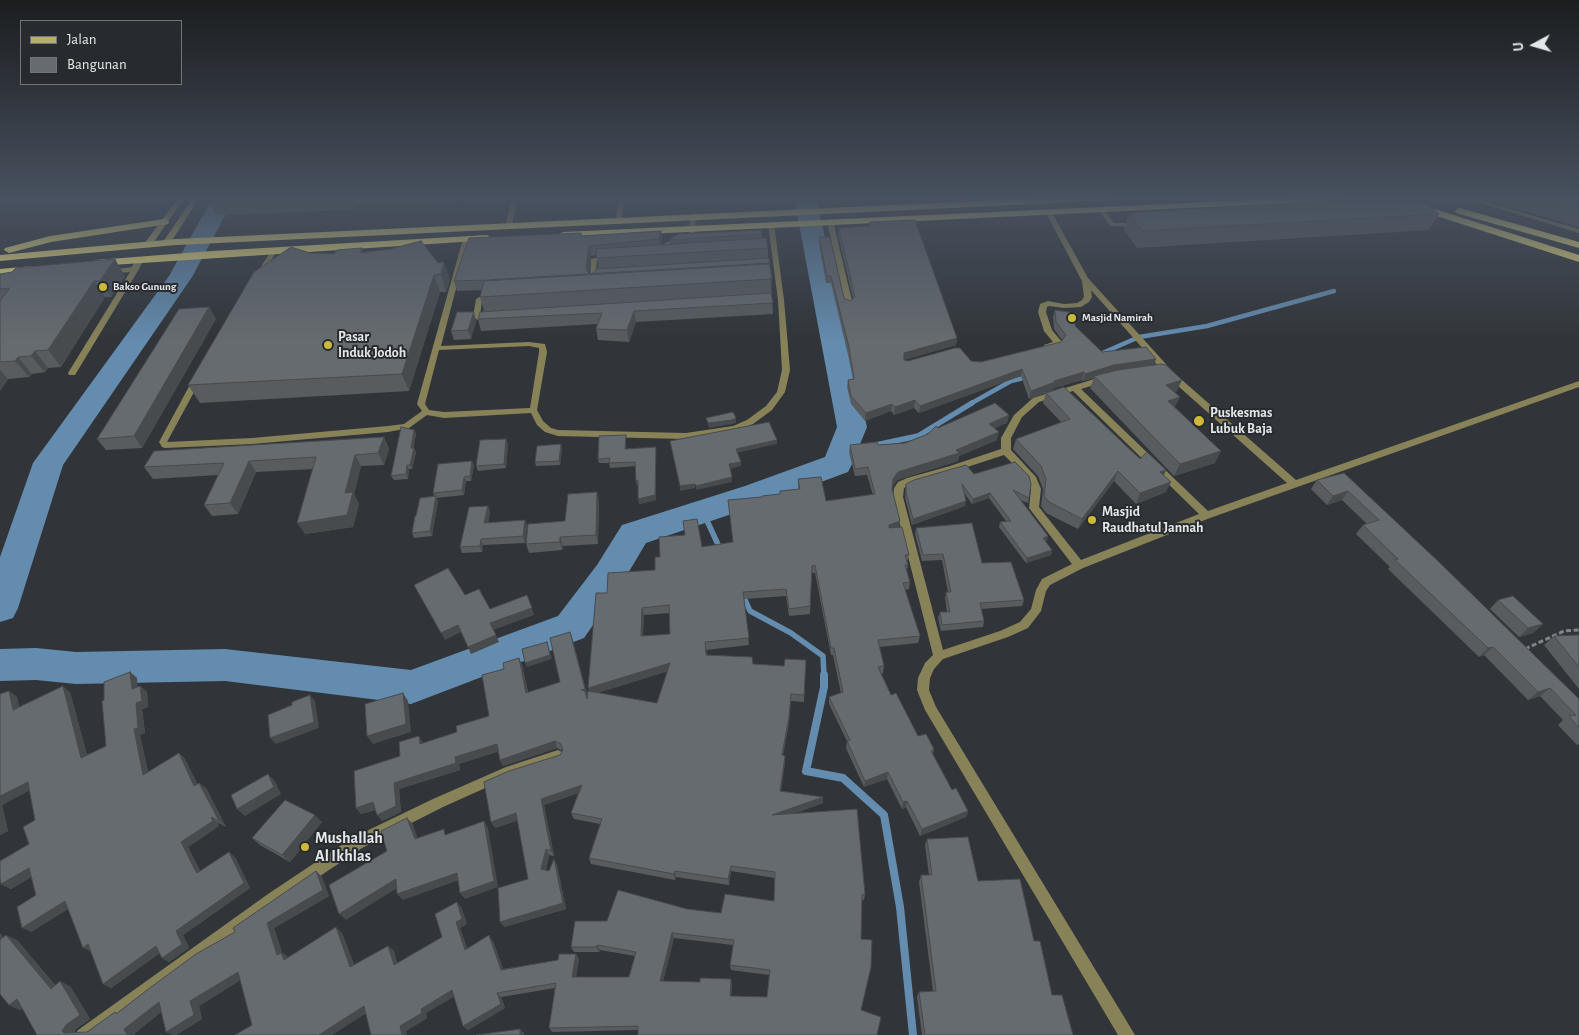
<!DOCTYPE html>
<style>
body{margin:0}
#map{position:relative;width:1579px;height:1035px;overflow:hidden;background:#313539;font-family:"Alegreya Sans",sans-serif}
canvas{display:block}
.legend{position:absolute;left:20px;top:20px;width:162px;height:65px;box-sizing:border-box;background:#272b2f;border:1px solid #737679;margin:0;padding:6px 9px;list-style:none;font-size:15px;color:#e4e7e9}
.legend li{display:flex;align-items:center;gap:10px;height:25px}
.legend b{width:25px;border:1px solid #737679}
.north{position:absolute;left:1509px;top:20px;width:50px;height:50px;-webkit-text-stroke:4px #272b2f;paint-order:stroke;rotate:264deg;font-size:14px;font-weight:700;line-height:20px;text-align:center;color:#e4e7e9}
.north::after{content:'';display:block;margin:auto;width:18px;height:22px;background:#e4e7e9;clip-path:polygon(50% 0,100% 100%,50% 72%,0 100%)}
</style>
<div id="map">
<canvas width="1579" height="1035"></canvas>
<ul class="legend">
<li><b style="height:6px;background:#b7ad6b"></b>Jalan</li>
<li><b style="height:14px;background:#666b6f"></b>Bangunan</li>
</ul>
<div class="north">U</div>
</div>
<script>
const ctx = document.querySelector('canvas').getContext('2d');
ctx.lineJoin = 'round';
const toPath = rows => new Path2D(rows.map(r => 'M' + r).join(''));
function trace(path, color, width, dash) { ctx.strokeStyle = color; ctx.lineWidth = width; ctx.lineCap = dash ? 'butt' : 'round'; ctx.setLineDash(dash || []); ctx.stroke(path); }
function paint(path, color) { ctx.fillStyle = color; ctx.fill(path, 'evenodd'); }
function write(font, color, halo, rows, align = 'center') {
  ctx.font = font + ' "Alegreya Sans",sans-serif'; ctx.lineWidth = 4; ctx.setLineDash([]); ctx.textBaseline = 'middle'; ctx.strokeStyle = halo; ctx.fillStyle = color; for (const [text, x, y, turn = 0] of rows) {
    ctx.save(); ctx.translate(x, y); ctx.rotate((+turn || 0) * Math.PI / 180); ctx.textAlign = isNaN(turn) ? turn : align; if (halo) ctx.strokeText(text, 0, 0); ctx.fillText(text, 0, 0); ctx.restore();
  }
}
trace(toPath([
 [1098,355,1139,337,1207,326,1334,291],
 [970,404,1011,381,1028,377]
]), '#648caf', 4.5);
trace(toPath([
 [871,446,918,436,972,403],
 [841,453,855,450],
 [703,512,721,551],
 [742,593,750,611,791,633,823,656,824,676]
]), '#648caf', 5.5);
trace(toPath([
 [824,675,824,687,806,771,843,778,884,815,900,907,913,1035]
]), '#648caf', 8);
paint(toPath([
 [213,197,235,197,192,277,63,465,18,608,13,618,0,622,0,557,33,463,169,276,213,197],
 [794,197,816,197,867,427,852,464,848,472,767,502,646,543,621,585,584,638,411,704,225,681,76,684,36,680,0,681,0,649,36,648,76,652,225,649,411,670,558,616,597,565,622,525,745,486,825,457,837,427,794,197]
]), '#648caf');
trace(toPath([
 [1525,649,1564,631,1579,630]
]), '#818588', 3, [5, 2.5]);
paint(toPath([
 [512,197,518,197,512,224,509,226,506,224,512,197],
 [618,197,624,197,622,219,619,221,616,219,618,197],
 [1461,197,1469,197,1579,229,1579,233,1461,197],
 [1098,207,1102,207,1114,223,1138,223,1141,225,1138,227,1110,226,1097,208,1098,207],
 [693,213,696,215,694,237,670,245,666,254,660,254,659,253,661,251,665,243,689,235,690,215,693,213],
 [771,222,774,224,784,300,790,370,785,392,772,410,753,424,737,430,686,439,558,436,545,432,537,425,531,413,444,418,427,415,409,428,388,432,252,444,165,448,162,447,159,442,192,381,196,379,200,381,167,442,252,438,388,426,404,424,422,411,417,404,463,239,466,237,469,239,441,346,529,342,545,344,547,352,537,410,543,421,551,428,558,430,686,433,733,426,747,420,766,406,777,392,782,370,778,300,768,224,771,222],
 [529,346,539,348,539,352,530,408,444,412,429,410,425,404,439,350,529,346],
 [274,249,277,251,263,273,262,274,258,274,257,273,271,251,274,249],
 [606,255,609,257,608,258,597,260,595,283,594,284,590,284,591,259,606,255],
 [489,292,492,294,482,300,480,316,489,316,492,318,489,320,478,320,473,317,476,299,489,292]
]), '#888259');
paint(toPath([
 [949,197,955,197,956,205,952,205,949,197],
 [1048,209,1051,211,1088,278,1174,373,1296,480,1579,381,1579,387,1210,518,1083,568,1050,585,1046,591,1041,611,1028,628,1008,637,943,659,934,669,930,678,929,690,936,707,1135,1035,1118,1035,925,710,917,690,918,678,925,663,933,655,893,497,894,488,898,482,907,478,950,466,1001,449,1001,438,1014,415,1033,398,1104,376,1108,379,1107,381,1081,389,1208,511,1287,483,1168,377,1091,290,1092,297,1089,302,1081,307,1064,308,1049,306,1047,307,1046,312,1052,330,1062,342,1058,347,1044,349,1044,345,1053,342,1044,331,1038,312,1040,304,1048,301,1064,304,1077,303,1082,300,1084,297,1082,281,1045,211,1048,209],
 [1073,391,1199,514,1081,560,1039,507,1041,489,1036,477,1011,450,1011,438,1022,417,1039,402,1073,391],
 [1004,455,1029,480,1031,489,1029,508,1072,564,1042,579,1036,590,1031,609,1020,622,1000,631,943,650,903,497,904,488,913,483,955,471,1004,455],
 [830,219,833,221,853,305,849,307,845,305,827,221,830,219],
 [137,257,140,257,144,259,139,269,75,375,69,375,68,373,130,272,110,274,106,272,110,270,132,267,137,257],
 [558,750,562,752,564,756,562,760,512,776,443,807,362,848,278,904,96,1035,75,1035,78,1030,268,894,352,838,433,799,506,767,558,750]
]), '#888259');
paint(toPath([
 [179,197,185,197,151,246,145,246,144,244,179,197],
 [194,197,200,197,169,245,163,245,162,243,194,197]
]), '#b7ad6b');
paint(toPath([
 [1059,197,1122,197,1117,200,176,245,0,261,0,255,176,239,1059,197],
 [1315,197,1379,198,1384,201,1379,204,1333,202,1228,206,563,238,558,235,563,232,1315,197],
 [1416,203,1579,255,1579,262,1412,208,1411,206,1416,203],
 [1460,208,1579,242,1579,248,1456,213,1455,211,1456,209,1460,208],
 [164,219,168,220,169,222,168,224,51,242,9,253,4,250,5,248,50,236,164,219],
 [487,235,492,238,491,240,96,266,90,263,96,260,212,251,487,235],
 [33,266,37,267,39,269,37,271,0,275,0,269,33,266]
]), '#fded82');
paint(toPath([
 [213,197,503,197,502,198,357,205,354,210,217,215,209,201],
 [533,197,593,197,534,199],
 [1475,197,1579,197,1579,227],
 [1129,213,1439,214,1429,230,1137,248,1124,230],
 [870,222,957,338,956,345,904,360,908,361,971,361,981,362,1061,342,1062,340,1054,329,1053,317,1055,310,1075,326,1102,352,1156,359,1154,365,1182,380,1176,392,1175,393,1175,408,1215,463,1174,476,1090,388,1094,378,1083,381,1082,380,1054,388,1053,390,1047,392,1164,475,1166,492,1136,504,1114,481,1078,529,1046,513,1041,506,1043,489,1038,476,1013,449,1016,439,1061,422,1043,403,1046,393,1029,399,1021,376,919,413,914,408,894,415,891,411,865,421,851,404,847,387,848,380,853,379,848,355,831,283,826,283,819,244,819,237,844,298,850,301,853,299,838,235,839,228,869,226],
 [661,231,662,241,661,245,670,244,670,240,762,234,762,238,768,248,768,258,770,263,773,314,636,322,629,342,598,340,596,329,597,324,481,331,478,319,484,311,480,297,482,290,457,291,454,281,581,233,582,236],
 [597,255,598,269,594,273,590,274,589,272,591,256],
 [362,248,363,252,391,249,450,279,446,292,440,292,409,391,200,403,188,385,310,253,334,254],
 [0,274,125,276,111,297,105,297,61,367,48,368,45,372,32,374,29,377,8,379,0,391],
 [209,307,216,319,142,448,106,450,97,439],
 [476,321,471,339,454,340,451,331],
 [1009,415,1007,423,994,428,997,440,959,456,958,461,897,480,892,487,892,489,899,527,909,555,907,562,908,565,907,570,910,582,909,589,905,590,920,636,918,643,879,647,884,666,883,673,881,674,891,695,918,736,934,749,933,754,952,790,968,811,966,817,920,836,906,807,902,809,887,779,864,787,846,748,847,741,829,704,829,697,841,693,833,655,831,655,815,573,812,573,810,614,789,616,786,596,744,599,749,645,706,650,707,655,753,664,784,666,806,660,804,702,791,701,789,723,783,755,785,762,781,791,823,797,823,803,793,814,865,894,864,900,862,900,861,939,861,1010,638,1030,552,1032,549,1028,555,988,501,997,505,1008,468,1030,463,1026,454,996,426,1013,427,1018,406,1031,366,1013,252,1025,240,980,199,1006,202,1019,176,1035,173,1035,166,1032,161,1012,134,1034,135,1035,37,1035,22,1008,20,1010,9,1005,0,994,0,933,3,937,17,940,55,985,70,986,90,1019,76,1029,74,1033,87,1032,118,1013,235,932,316,871,322,877,329,896,274,928,282,953,288,957,342,933,354,965,388,946,394,951,397,963,442,937,461,907,467,924,460,928,467,948,493,941,503,969,558,960,576,954,579,959,576,977,629,977,635,956,600,950,599,952,574,952,571,947,607,921,687,909,721,913,774,901,775,878,731,871,729,885,676,877,675,880,591,864,589,858,600,824,574,819,571,813,578,793,544,805,554,856,549,855,546,870,549,871,557,865,566,909,504,927,528,879,518,820,495,828,560,755,563,751,557,748,503,766,500,760,498,751,459,764,460,770,399,789,401,812,382,821,375,810,361,814,356,808,400,756,423,743,457,732,489,716,504,669,519,658,522,665,528,692,560,682,570,632,588,697,589,691,588,688,607,593,655,570,660,557,702,547,733,542,762,497,780,494,780,491,798,489,798,479,826,501,873,495,867,475,855,476,849,453,850,445,878,445,905,443,928,434,938,428],
 [670,613,670,634,643,636,644,615],
 [668,671,657,703,597,693],
 [674,938,733,945,730,965,731,970,769,975,767,997,731,996,732,983,663,981],
 [414,430,416,434,413,448,416,452,412,469,409,469,408,479,394,480,391,476],
 [384,437,389,449,384,465,361,466,354,494,359,504,353,527,305,534,313,469,256,472,238,514,212,516,204,505,218,475,153,479,144,467],
 [506,439,508,444,506,468,478,471,476,466],
 [626,439,626,449,656,451,656,500,639,504,638,485,637,485,636,481,636,466,610,468,609,463,599,463,598,459],
 [561,444,562,448,560,465,536,466,535,462],
 [1015,462,1029,498,1028,503,1020,500,1048,536,1046,542,1052,550,1051,555,1026,563,999,527,1000,522,1006,521,989,498,972,504,965,494,965,506,912,525,905,497,906,484,974,474],
 [474,465,471,481,466,481,464,495,436,498,438,501,432,536,414,538,412,533,434,496,433,493],
 [1344,473,1579,699,1579,744,1577,745,1558,725,1563,720,1540,696,1528,700,1484,655,1479,657,1388,569,1390,567,1356,534,1363,525,1367,524,1342,500,1327,505,1311,489,1317,480],
 [599,500,598,544,563,546,562,550,529,553,526,544],
 [488,506,490,512,488,523,525,520,527,526,525,543,483,545,482,552,462,553,460,547],
 [916,528,982,563,1024,600,1022,606,981,609,984,621,983,627,941,631,938,618,940,612,947,612,945,598,946,592,948,592,942,560,922,561,915,534],
 [1498,600,1543,624,1533,633,1519,637,1490,609],
 [1579,635,1579,689,1544,645,1554,636],
 [130,672,137,678,137,687,140,686,147,692,148,707,142,709,145,733,140,735,148,772,179,753,185,759,197,784,206,788,226,827,217,822,219,826,188,847,200,871,235,857,250,888,183,935,189,948,169,962,162,958,160,953,111,988,103,984,91,952,68,909,31,932,36,895,31,877,11,889,1,884,29,844,35,820,29,790,2,805,8,831,0,835,0,694,9,691,17,697,19,707,70,692,87,755,106,746,104,700],
 [322,822,290,862,260,845,252,838],
 [927,839,978,881,1034,941,1052,995,1073,1035,922,1035,917,997,919,992,933,991,919,882,921,875,929,875,925,845]
]), '#585c5f');
paint(toPath([
 [349,197,354,197,357,205,354,210],
 [661,231,662,241,660,249,659,239],
 [589,246,591,256,589,274,586,270],
 [115,259,125,276,111,297,100,281],
 [444,262,450,279,446,292,441,274],
 [434,275,440,292,409,391,402,374],
 [772,277,772,294,771,297,770,279],
 [94,281,105,297,61,367,48,350],
 [209,307,216,319,142,448,134,436],
 [634,311,636,322,629,342,627,330],
 [474,312,476,321,471,339,468,330],
 [957,338,956,345,903,360,904,353],
 [35,351,48,368,45,372,31,356],
 [18,357,32,374,29,377,15,361],
 [1156,359,1153,367,1094,376,1094,378,1083,381,1085,374,1114,365],
 [1022,369,1021,376,919,413,920,406],
 [0,370,8,379,0,391],
 [1084,372,1082,380,1054,388,1053,390,1029,399,1031,391,1054,381],
 [1182,380,1176,392,1161,397,1166,385],
 [1180,397,1174,409,1168,401],
 [915,400,914,408,894,415,895,407],
 [892,404,891,411,865,421,866,413],
 [1009,415,1007,423,987,432,989,424],
 [736,418,736,423,732,424,709,428,708,423],
 [414,430,416,434,413,453,411,448],
 [999,432,997,440,959,456,958,461,897,480,892,487,893,479,898,472,956,450],
 [384,437,389,449,384,465,378,453],
 [506,439,508,444,506,468,504,464],
 [777,440,777,444,736,453,736,449],
 [561,444,562,448,560,465,559,461],
 [656,447,656,500,639,504,638,499],
 [414,448,416,452,412,469,410,465],
 [1221,451,1215,463,1174,476,1180,464],
 [355,455,361,466,354,494,359,504,353,527,305,534,297,523,345,493],
 [249,461,256,472,238,514,230,503],
 [472,461,474,465,471,481,470,476],
 [741,462,741,466,730,469,729,464],
 [407,465,409,469,408,479,406,474],
 [1166,470,1162,480,1160,472],
 [1118,471,1114,481,1078,529,1082,519],
 [464,477,466,481,464,495,462,490],
 [732,477,732,482,696,490,696,486],
 [1171,482,1166,492,1136,504,1140,493],
 [695,484,695,488,680,491,680,486],
 [1348,491,1342,500,1327,505,1333,496],
 [597,492,599,500,598,544,596,535],
 [990,493,989,498,972,504,973,499],
 [436,496,438,501,432,536,430,531],
 [966,501,965,506,912,525,913,519],
 [488,506,490,512,487,530,484,523],
 [525,520,527,526,525,543,523,536],
 [900,521,899,529,888,533,889,525],
 [1048,536,1046,541,1041,543,1043,538],
 [560,537,563,546,562,550,560,542],
 [481,539,483,545,482,552,480,546],
 [1052,550,1051,555,1026,563,1027,558],
 [532,608,534,615,493,630,490,623],
 [642,608,644,615,642,643,641,636],
 [1543,624,1533,633,1519,637,1528,628],
 [458,625,461,632,445,640,441,633],
 [570,632,573,640,590,706,584,697],
 [496,635,499,642,471,654,468,647],
 [547,642,552,659,527,667,525,663],
 [1493,647,1484,655,1479,657,1488,648],
 [519,658,522,665,529,700,526,693],
 [670,663,672,670,591,695,588,688],
 [130,672,137,678,138,695,132,689],
 [63,686,70,692,89,763,81,758],
 [140,686,147,692,148,707,142,709,145,733,140,735,150,781,143,775,134,729,136,703],
 [1550,688,1540,696,1528,700,1538,692],
 [9,691,17,697,21,716,13,710],
 [403,693,408,701,411,732,373,744,367,736],
 [791,694,789,723,782,762,782,755],
 [310,695,315,701,319,728,276,744,270,738],
 [419,736,423,743,420,744],
 [555,741,557,748,503,766,500,760],
 [497,744,501,751,459,764,460,770,399,789,401,812,382,821,377,815,394,783,455,757],
 [179,753,185,759,201,791,194,786],
 [785,756,785,762,780,797,780,791],
 [888,772,887,779,864,787,865,781],
 [268,774,275,781,281,794,245,816,237,809],
 [28,782,36,787,2,805,8,831,0,835,0,796],
 [199,783,206,788,226,827,219,821],
 [582,785,584,791,544,805,554,856,551,851,541,799],
 [823,797,823,803,773,822,772,815],
 [907,801,906,807,902,809,903,802],
 [373,802,379,808,361,814,356,808],
 [968,811,966,817,920,836,922,829],
 [516,813,520,820,495,828,491,822],
 [315,815,322,822,290,862,282,855],
 [211,817,217,822,219,826,188,847,200,873,197,873,194,868,181,842],
 [407,818,413,824,420,846,415,839],
 [484,821,488,828,498,887,465,899,460,893],
 [546,849,549,855,545,875,541,869],
 [229,852,235,857,250,888,183,935,189,948,169,962,162,958,176,931],
 [554,859,557,865,566,909,504,927,500,922,563,903],
 [731,866,731,871,729,885,728,879],
 [29,868,37,873,11,889,1,884],
 [316,871,322,877,329,896,274,928,282,953,289,958,291,964,277,955,267,923],
 [675,871,676,877,675,880,674,874],
 [457,873,462,879,403,900,397,894],
 [396,879,402,885,346,920,339,914],
 [65,901,73,906,31,932,22,928],
 [457,902,461,907,467,924,460,928,469,955,465,950,456,922],
 [336,927,342,933,357,972,350,967],
 [0,933,10,945,0,941],
 [672,933,674,938,662,986,660,981],
 [6,935,17,940,61,993,51,989],
 [489,935,493,941,505,974,501,970],
 [88,944,91,952,83,948],
 [597,945,600,950,599,952,596,947],
 [156,946,164,950,111,988,103,984],
 [388,946,394,951,399,970,394,965],
 [576,954,579,959,575,981,572,977],
 [238,972,246,977,199,1006,202,1019,176,1035,173,1035,166,1032,190,1001],
 [731,979,732,983,731,1000,730,996],
 [60,981,70,986,90,1019,76,1029,73,1035,64,1033,62,1031],
 [452,990,457,995,426,1013,427,1018,406,1031,407,1035,402,1035,400,1026,421,1009],
 [497,993,501,997,505,1008,468,1030,463,1026],
 [17,999,28,1003,20,1010,9,1005],
 [159,1002,168,1006,134,1034,135,1035,127,1035,124,1029],
 [364,1006,370,1011,332,1035,319,1035],
 [520,1029,524,1033,524,1035,520,1035]
]), '#474b4e');
const building = toPath([
 [213,197,332,197,209,201,213,197],
 [1396,197,1422,200,1439,214,1142,231,1129,213,1396,197],
 [1542,197,1579,197,1579,207,1542,197],
 [915,220,957,338,904,353,904,360,908,361,955,348,960,348,971,361,981,362,1061,342,1066,335,1056,322,1055,310,1076,313,1075,326,1102,352,1146,347,1156,359,1114,365,1085,374,1084,372,1054,381,1055,382,1031,391,1022,369,920,406,915,400,895,407,892,404,866,413,851,396,848,380,854,379,849,347,831,276,827,276,819,237,830,237,844,298,850,301,855,297,839,228,871,226,870,222,915,220],
 [761,230,762,234,670,240,671,238,680,234,761,230],
 [661,231,659,239,589,246,586,270,590,274,594,273,596,269,769,258,770,263,487,280,454,281,469,238,581,233,581,236,661,231],
 [766,238,768,248,596,258,597,249,766,238],
 [421,241,438,263,444,262,441,274,434,275,402,374,188,385,254,272,291,247,310,253,334,254,337,250,362,248,360,253,391,249,421,241],
 [115,259,100,281,94,281,48,350,35,351,31,356,18,357,15,361,0,362,0,301,10,288,0,289,0,274,12,272,16,268,115,259],
 [769,264,772,277,770,279,480,297,484,281,769,264],
 [771,293,773,303,634,311,627,330,596,329,602,313,478,319,480,312,771,293],
 [209,307,134,436,97,439,179,309,209,307],
 [457,312,474,312,468,330,451,331,457,312],
 [1161,364,1166,365,1182,380,1166,385,1180,397,1168,401,1221,451,1180,464,1094,376,1118,370,1161,364],
 [1064,387,1140,459,1147,452,1166,470,1160,472,1171,482,1140,493,1118,471,1082,519,1049,502,1044,496,1046,479,1041,466,1016,439,1070,419,1046,393,1064,387],
 [995,403,1009,415,989,424,999,432,956,450,959,453,898,472,893,479,892,489,900,521,889,525,889,528,902,527,909,555,905,555,908,565,905,565,910,582,903,583,920,636,878,640,884,666,878,667,891,695,896,693,918,736,926,734,934,749,931,751,952,790,956,788,968,811,922,829,907,801,903,802,888,772,865,781,847,741,850,740,829,697,843,692,834,648,831,648,815,565,812,566,810,606,789,609,786,589,743,592,749,638,705,642,706,655,752,657,753,664,784,666,785,659,806,660,804,695,791,694,789,717,782,755,785,756,780,791,823,797,772,815,857,809,865,894,862,895,861,939,872,940,871,967,861,1010,881,1017,877,1035,638,1035,638,1026,549,1028,556,983,497,993,501,1004,463,1026,452,990,421,1009,422,1013,400,1026,402,1035,371,1035,364,1006,319,1035,235,1035,252,1025,238,972,190,1001,194,1015,166,1032,159,1002,124,1029,127,1035,37,1035,17,999,9,1005,0,994,0,940,6,935,51,989,60,981,80,1015,66,1025,62,1031,64,1033,87,1032,115,1012,116,1014,151,987,196,954,235,932,233,928,316,871,323,890,267,923,277,955,281,953,284,960,336,927,350,967,388,946,394,965,442,937,435,914,457,902,462,919,456,922,465,950,489,935,501,970,558,960,559,954,576,954,572,977,629,977,636,952,597,945,596,947,571,947,575,921,607,921,618,890,687,909,721,913,725,894,774,901,775,872,731,866,728,879,675,871,674,874,589,858,602,819,571,813,582,785,541,799,551,851,546,849,541,869,549,871,554,859,563,903,500,922,498,888,528,879,516,813,491,822,484,782,509,771,560,755,563,750,561,744,555,741,500,760,497,744,455,757,456,763,394,783,396,806,377,815,373,802,356,808,354,771,400,756,399,742,419,736,420,744,457,732,456,726,489,716,482,675,504,669,503,663,519,658,526,693,560,682,550,638,570,632,585,689,581,690,585,691,587,699,588,691,657,703,670,663,588,688,596,593,607,593,608,573,655,570,655,557,660,557,659,537,685,535,683,521,697,519,702,547,733,542,728,500,762,497,762,496,780,494,780,491,800,489,798,479,821,477,826,501,875,494,868,467,855,469,850,445,877,442,878,445,905,443,928,434,936,426,938,428,995,403],
 [669,605,670,634,641,636,642,608,669,605],
 [672,933,734,940,730,965,770,970,767,997,730,996,731,979,700,978,700,982,660,981,672,933],
 [733,412,736,418,732,420,708,423,706,418,733,412],
 [769,422,777,440,736,449,741,462,729,464,732,477,696,486,695,484,680,486,670,441,769,422],
 [401,427,414,430,411,448,414,448,410,465,407,465,406,474,391,476,401,427],
 [626,435,625,449,656,447,655,495,638,499,638,480,636,481,635,462,609,463,610,458,598,459,599,436,626,435],
 [384,437,378,453,355,455,345,493,353,492,347,515,297,523,316,457,249,461,230,503,204,505,224,463,144,467,154,451,384,437],
 [506,439,504,464,476,466,480,440,506,439],
 [561,444,559,461,535,462,537,446,561,444],
 [472,461,470,476,464,477,462,490,433,493,438,464,472,461],
 [1015,462,1029,476,1031,484,1029,498,1013,490,1048,536,1043,538,1052,550,1027,558,1000,522,1011,521,990,493,973,499,962,484,966,501,913,519,906,492,906,484,914,480,966,465,974,474,1015,462],
 [1344,473,1440,563,1579,699,1579,728,1569,716,1576,715,1550,688,1538,692,1493,647,1488,648,1395,560,1398,559,1363,525,1379,520,1348,491,1333,496,1317,480,1344,473],
 [597,492,596,535,560,537,560,542,526,544,528,524,565,521,568,494,597,492],
 [436,496,430,531,412,533,415,516,416,516,420,498,436,496],
 [488,506,484,523,525,520,523,536,481,539,480,546,460,547,469,507,488,506],
 [972,523,982,563,1011,562,1024,600,980,603,984,621,942,625,940,612,950,612,946,592,951,592,943,554,923,555,916,528,972,523],
 [448,568,465,595,479,589,490,609,527,595,532,608,490,623,496,635,468,647,458,625,441,633,414,585,448,568],
 [1513,596,1543,624,1528,628,1498,600,1513,596],
 [1579,635,1579,667,1554,636,1579,635],
 [547,642,550,655,525,663,522,649,547,642],
 [130,672,132,689,140,686,142,701,136,703,138,728,134,729,143,775,179,753,194,786,199,783,219,821,211,817,213,821,181,842,194,868,197,873,229,852,244,883,176,931,182,944,162,958,156,946,103,984,88,944,83,948,65,901,22,928,17,907,36,895,29,868,1,884,0,878,0,861,29,844,23,827,35,820,28,782,0,796,0,694,9,691,13,710,63,686,81,758,106,746,102,701,104,700,104,682,130,672],
 [403,693,406,724,367,736,365,704,403,693],
 [310,695,314,722,270,738,268,715,292,705,292,702,310,695],
 [268,774,274,787,237,809,231,795,268,774],
 [285,800,315,815,282,855,252,838,285,800],
 [407,818,415,839,444,829,445,835,484,821,494,881,460,893,457,873,397,894,396,879,339,914,329,885,387,851,381,831,407,818],
 [968,837,978,881,1020,879,1034,941,1040,941,1052,995,1062,995,1073,1035,925,1035,919,992,936,991,921,875,932,875,927,839,968,837],
 [520,1029,520,1035,476,1035,520,1029]
]);
paint(building, '#666b6f');
trace(building, '#474b4e', 1);
const sky = ctx.createLinearGradient(0, 0, 0, 342);
sky.addColorStop(0, '#1b1d1f');
sky.addColorStop(0.58, '#48515f');
sky.addColorStop(1, '#48515f00');
ctx.fillStyle = sky;
ctx.fillRect(0, 0, 1579, 342);
for (const [x, y, r, color] of [
 [103,287,5,"#ccb938"],
 [1072,318,5,"#ccb938"],
 [328,345,5,"#ccb938"],
 [1199,421,6,"#ccb938"],
 [1092,520,5,"#ccb938"],
 [305,847,5,"#ccb938"]
]) { const dot = new Path2D(); dot.arc(x, y, r, 0, 2 * Math.PI); ctx.fillStyle = color; ctx.fill(dot); trace(dot, '#272b2f', 2); }
write('bold 11px', '#e4e7e9', '#272b2f', [
 ["Bakso Gunung",113,287],
 ["Masjid Namirah",1082,318]
], 'left');
write('bold 14px', '#e4e7e9', '#272b2f', [
 ["Pasar",338,337],
 ["Induk Jodoh",338,353],
 ["Puskesmas",1210,413],
 ["Lubuk Baja",1210,429],
 ["Masjid",1102,512],
 ["Raudhatul Jannah",1102,528]
], 'left');
write('bold 16px', '#e4e7e9', '#272b2f', [
 ["Mushallah",315,838],
 ["Al Ikhlas",315,856]
], 'left');
</script>
